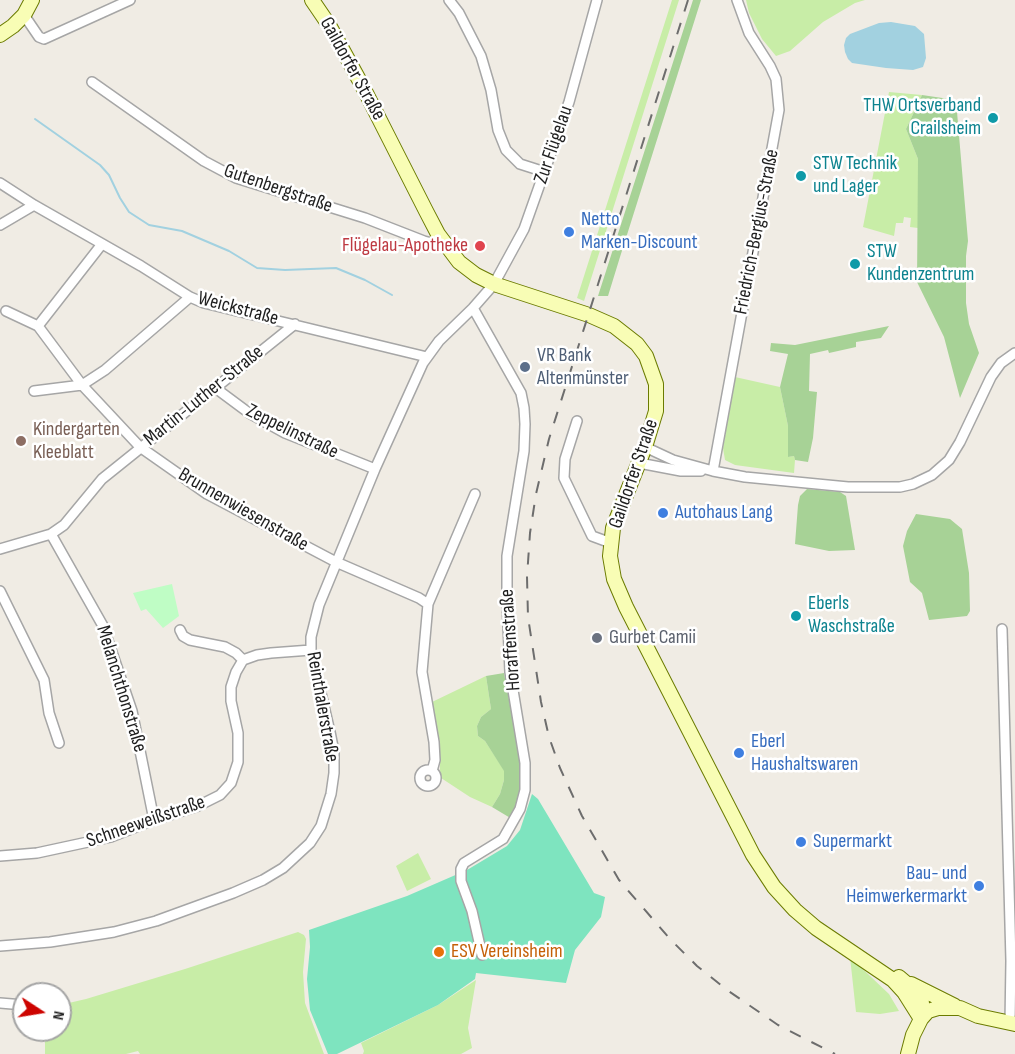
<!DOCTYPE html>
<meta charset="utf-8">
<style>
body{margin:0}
#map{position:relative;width:1015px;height:1054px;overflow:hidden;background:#f0ece4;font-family:"Sofia Sans Condensed",sans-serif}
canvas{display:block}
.north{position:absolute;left:12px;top:982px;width:60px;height:60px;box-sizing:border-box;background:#fff;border:2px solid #a5a5a5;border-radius:50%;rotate:102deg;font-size:16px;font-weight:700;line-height:24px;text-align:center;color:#1f1f1f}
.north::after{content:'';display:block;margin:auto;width:21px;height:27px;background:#cd0400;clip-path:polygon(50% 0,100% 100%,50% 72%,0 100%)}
</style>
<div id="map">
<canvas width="1015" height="1054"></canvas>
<div class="north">N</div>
</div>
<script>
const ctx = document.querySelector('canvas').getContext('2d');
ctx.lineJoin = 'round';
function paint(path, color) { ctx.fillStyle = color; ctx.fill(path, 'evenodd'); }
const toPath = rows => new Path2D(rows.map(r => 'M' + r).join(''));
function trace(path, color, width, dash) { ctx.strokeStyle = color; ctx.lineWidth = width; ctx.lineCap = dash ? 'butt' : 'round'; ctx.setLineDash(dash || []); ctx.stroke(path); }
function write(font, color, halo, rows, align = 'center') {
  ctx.font = font + ' "Sofia Sans Condensed",sans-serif'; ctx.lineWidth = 5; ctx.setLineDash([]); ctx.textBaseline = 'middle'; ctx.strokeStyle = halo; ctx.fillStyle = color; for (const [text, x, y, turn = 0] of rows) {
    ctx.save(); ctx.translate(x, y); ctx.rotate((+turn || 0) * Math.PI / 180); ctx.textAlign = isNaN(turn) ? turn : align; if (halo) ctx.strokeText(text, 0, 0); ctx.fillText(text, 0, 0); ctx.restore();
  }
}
paint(toPath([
 [672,0,679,0,584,301,577,298],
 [746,0,865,0,855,3,823,22,790,51,776,56,762,39,749,13],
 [889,92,922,95,906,129,918,159,918,228,910,227,911,218,904,217,903,223,896,223,894,236,863,227],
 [735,377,780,387,788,426,788,457,794,456,795,460,794,473,735,465,725,460,723,448],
 [486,676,491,709,481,717,477,726,478,736,485,741,504,770,504,780,500,794,492,807,470,797,438,776,440,772,440,744,432,702],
 [418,853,431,879,407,891,396,866],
 [298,932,304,935,306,939,303,972,305,1003,324,1054,140,1054,138,1051,126,1054,45,1054,45,1030,60,1030,60,1005,86,999,185,969],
 [850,957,889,994,899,1011,880,1014,856,1012],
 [476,980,468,1028,472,1048,461,1054,363,1054,364,1051,361,1043,438,1005]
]), '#c8eda7');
paint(toPath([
 [693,0,701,0,620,257,608,296,598,296],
 [922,95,956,100,968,241,966,256,966,303,969,324,979,353,960,398,944,337,917,282,918,159,906,129],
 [889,326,881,338,856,342,856,347,829,353,828,350,810,354,809,391,817,392,813,438,808,462,795,460,794,456,788,457,788,426,780,387,788,354,770,351,771,343,795,345],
 [807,489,840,492,846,496,855,550,829,551,795,544,798,505,800,496],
 [916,514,950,519,962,529,969,573,970,611,967,616,929,620,922,593,910,582,903,546,907,531],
 [504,673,523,775,521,797,512,819,492,807,500,794,504,780,504,771,485,741,478,736,477,726,481,717,491,709,486,676]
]), '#a7d296');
paint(toPath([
 [172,584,179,616,163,628,146,609,141,611,133,593]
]), '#bffdc5');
paint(toPath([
 [532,794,538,799,594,893,605,897,601,917,575,950,566,983,476,973,475,979,438,1005,337,1054,328,1054,310,1010,307,979,310,947,309,930,407,896,467,870,507,846,520,830]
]), '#7ee4bf');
paint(toPath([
 [891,22,915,26,924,34,926,58,923,67,913,70,886,68,852,63,848,59,845,52,844,45,846,38,850,34,879,23]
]), '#a2d1e0');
trace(toPath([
 [35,119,100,165,109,175,120,198,129,212,149,225,182,231,229,251,257,268,285,270,336,268,365,280,392,295]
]), '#a2d1e0', 2);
const street = toPath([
 [449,0,459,13,481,56,491,90,498,130,506,150,520,164,545,172],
 [24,15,39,37,44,39,130,0],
 [92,82,204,161,236,178,365,218,424,241,448,247],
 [0,183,34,205,141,266,190,297,204,303,427,357],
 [0,225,34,205],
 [473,308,521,393,524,408,525,424,524,451,507,556,507,602,510,672,525,763,525,790,520,809,503,839,464,863,461,869,461,881,472,911,482,955],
 [6,311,38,326,82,385,140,447,207,494,336,562,419,598,428,604],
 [38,326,102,244],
 [214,387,249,413,285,433,375,469],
 [34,391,82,385,105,370,190,297],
 [577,421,565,459,564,478,592,536,611,543],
 [645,447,673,460,713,471,745,477,848,487,900,487,913,484,932,475,949,460,960,442,991,377,1001,363,1015,353],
 [639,463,681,471,701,471],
 [713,471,779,110,776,79,770,66,749,33,737,0],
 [51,534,103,626,132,711,154,820],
 [0,549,51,534,64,525,102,479,295,324],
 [0,591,44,680,49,713,59,743],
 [1002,629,1011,961,1010,1023],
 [180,630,183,636,190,640,225,647,236,653,243,660],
 '420 778a8 8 0 1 1 16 0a8 8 0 1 1-16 0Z',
 [432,771,435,760,434,742,422,672,428,604,475,494],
 [0,856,37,853,111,837,154,820,198,806,220,795,231,783,238,762,238,733,231,701,231,687,236,672,243,660,257,655,271,653,311,650],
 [0,946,50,942,114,932,156,921,233,893,263,880,283,868,310,843,321,826,331,794,334,773,334,752,330,732,311,650,311,637,319,605,375,469,423,363,439,341,473,308,494,284,524,229,569,102,597,0],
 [0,1003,24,1005]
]);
const secondary = toPath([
 [312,0,329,25,363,87,426,211,438,234,459,262,476,275,494,284,589,315,614,326,637,344,646,356,656,384,656,411,645,447,613,528,610,556,614,579,626,607,753,855,774,887,795,910,816,928,893,980,904,992,921,1019],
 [0,35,13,26,24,15,32,0],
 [899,977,912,988,922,1003,921,1019],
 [911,984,955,1006],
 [908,1054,913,1035,921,1019,928,1011,938,1008,960,1008,978,1016,1015,1024]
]);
trace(street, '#a6a6a6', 12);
trace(secondary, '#6b7b00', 16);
trace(street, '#fff', 9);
trace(secondary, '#f8fdb5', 14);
trace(toPath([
 [688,0,549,439,536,494,530,533,527,577,528,617,541,702,549,737,560,768,582,816,619,880,670,939,697,966,727,990,778,1025,835,1054]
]), '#6d6d6d', 2, [12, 12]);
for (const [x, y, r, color] of [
 [993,118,6,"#0f9aa8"],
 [801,176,6,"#0f9aa8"],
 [569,232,6,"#3f7fe0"],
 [480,246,6,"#e0444e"],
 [855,264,6,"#0f9aa8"],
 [525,367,6,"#5c6f8a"],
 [21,441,6,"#8d6e63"],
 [663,513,6,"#3f7fe0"],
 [796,616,6,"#0f9aa8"],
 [597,638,6,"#6b7280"],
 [739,753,6,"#3f7fe0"],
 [801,842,6,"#3f7fe0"],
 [979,886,6,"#3f7fe0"],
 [439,952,6,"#e8710a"]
]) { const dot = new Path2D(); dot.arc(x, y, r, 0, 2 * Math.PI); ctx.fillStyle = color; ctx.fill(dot); trace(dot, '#fff', 2); }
write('20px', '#1f1f1f', '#fff', [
 ["Gaildorfer Straße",352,69,61],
 ["Zur Flügelau",554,145,-71],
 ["Gutenbergstraße",278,189,19],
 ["Friedrich-Bergius-Straße",757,232,-79],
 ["Weickstraße",238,309,15],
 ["Martin-Luther-Straße",204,396,-39],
 ["Zeppelinstraße",292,432,26],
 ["Gaildorfer Straße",634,474,-71],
 ["Brunnenwiesenstraße",243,510,30],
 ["Horaffenstraße",511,640,-94],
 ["Melanchthonstraße",121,689,73],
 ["Reinthalerstraße",322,707,80],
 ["Schneeweißstraße",146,822,-19]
]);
write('20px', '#0d838f', '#fff', [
 ["THW Ortsverband",981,106,"right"],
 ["Crailsheim",981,129,"right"],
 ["STW Technik",813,164],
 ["und Lager",813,187],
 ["STW",867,252],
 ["Kundenzentrum",867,275],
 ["Eberls",808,604],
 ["Waschstraße",808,627]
], 'left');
write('20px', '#366cbe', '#fff', [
 ["Netto",581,220],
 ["Marken-Discount",581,243],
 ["Autohaus Lang",675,513],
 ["Eberl",751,742],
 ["Haushaltswaren",751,765],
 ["Supermarkt",813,842],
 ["Bau- und",967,874,"right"],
 ["Heimwerkermarkt",967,897,"right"]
], 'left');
write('20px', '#be3a42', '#fff', [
 ["Flügelau-Apotheke",468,246]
], 'right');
write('20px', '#4e5e75', '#fff', [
 ["VR Bank",537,356],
 ["Altenmünster",537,379]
], 'left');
write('20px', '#785e54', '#fff', [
 ["Kindergarten",33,430],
 ["Kleeblatt",33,453]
], 'left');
write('20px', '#5b616d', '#fff', [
 ["Gurbet Camii",609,638]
], 'left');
write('20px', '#c56008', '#fff', [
 ["ESV Vereinsheim",451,952]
], 'left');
</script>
